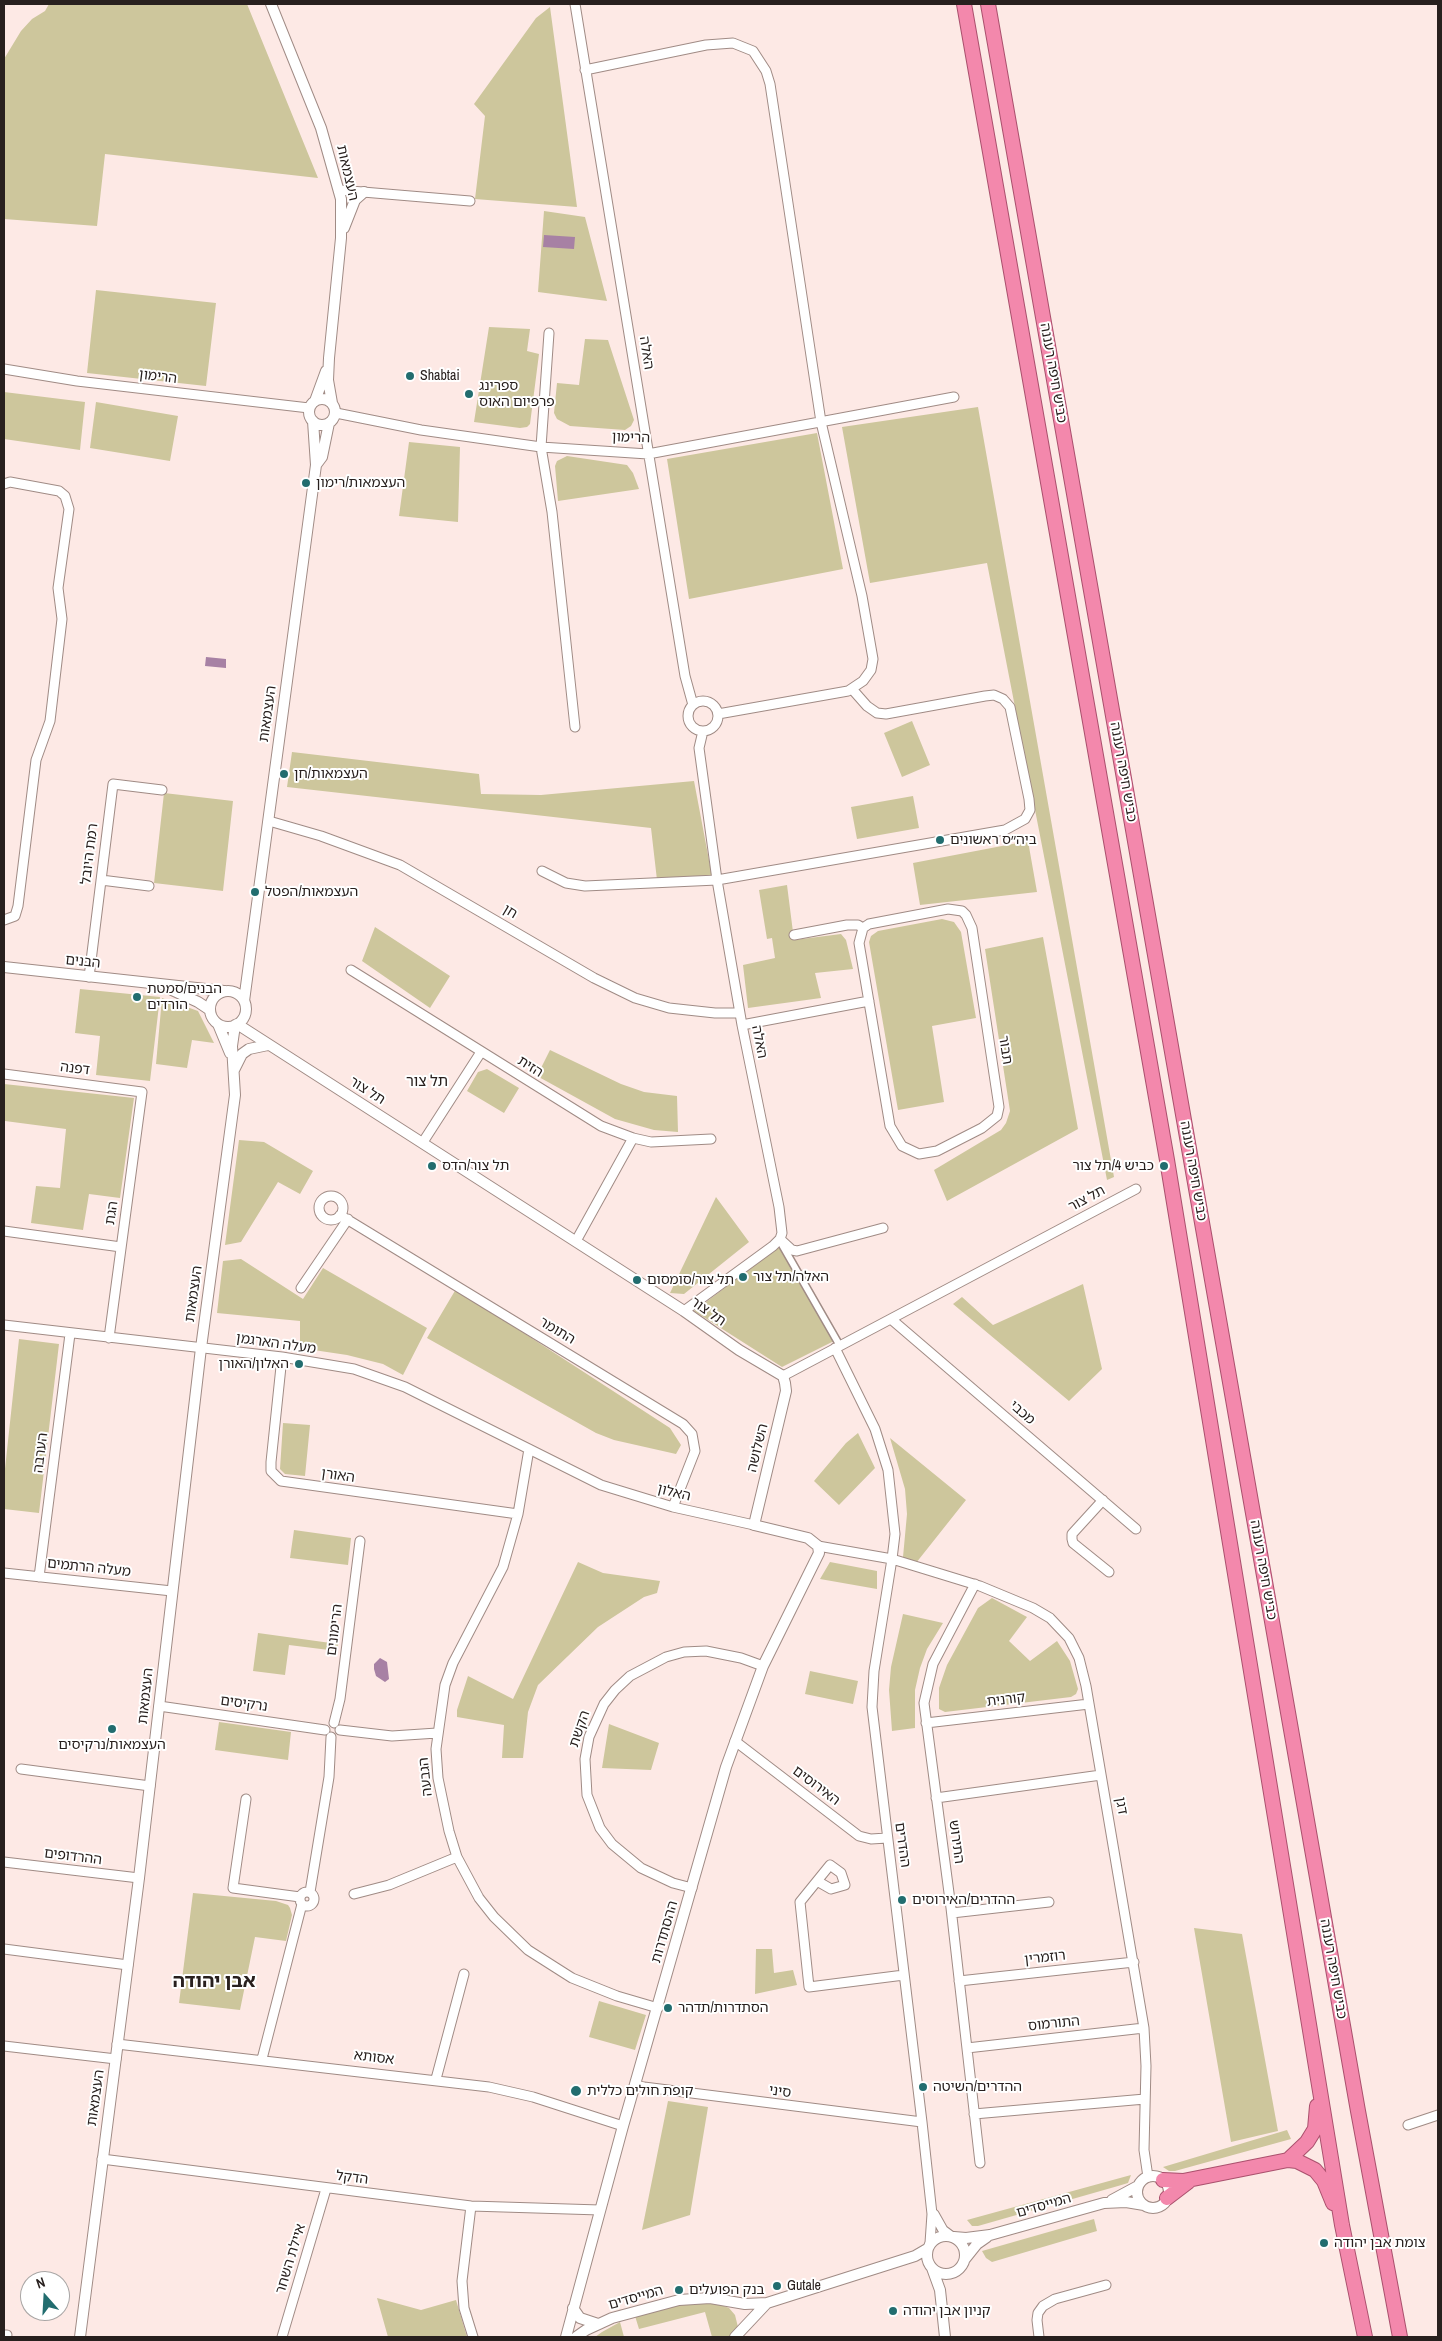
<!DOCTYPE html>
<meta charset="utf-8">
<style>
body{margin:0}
#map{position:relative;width:1442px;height:2341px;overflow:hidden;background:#fde9e5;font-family:"Archivo Narrow",sans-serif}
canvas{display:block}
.frame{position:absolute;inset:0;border:5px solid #28201e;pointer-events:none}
.north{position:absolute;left:20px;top:2271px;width:50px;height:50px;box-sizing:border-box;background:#fff;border:1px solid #a9a6a5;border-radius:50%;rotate:341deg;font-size:14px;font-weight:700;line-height:20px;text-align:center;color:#28201e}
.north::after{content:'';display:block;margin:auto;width:18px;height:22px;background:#226d6f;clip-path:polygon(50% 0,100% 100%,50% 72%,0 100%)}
</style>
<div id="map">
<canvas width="1442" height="2341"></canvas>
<div class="frame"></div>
<div class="north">N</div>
</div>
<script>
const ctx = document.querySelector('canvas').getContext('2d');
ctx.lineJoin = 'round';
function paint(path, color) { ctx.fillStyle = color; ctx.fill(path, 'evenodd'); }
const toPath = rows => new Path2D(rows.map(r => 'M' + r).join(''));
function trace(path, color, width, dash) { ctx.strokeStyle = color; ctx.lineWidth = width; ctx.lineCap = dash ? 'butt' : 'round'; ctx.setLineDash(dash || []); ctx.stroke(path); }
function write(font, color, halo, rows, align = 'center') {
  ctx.font = font + ' "Archivo Narrow","Noto Sans Hebrew",sans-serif'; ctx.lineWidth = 4; ctx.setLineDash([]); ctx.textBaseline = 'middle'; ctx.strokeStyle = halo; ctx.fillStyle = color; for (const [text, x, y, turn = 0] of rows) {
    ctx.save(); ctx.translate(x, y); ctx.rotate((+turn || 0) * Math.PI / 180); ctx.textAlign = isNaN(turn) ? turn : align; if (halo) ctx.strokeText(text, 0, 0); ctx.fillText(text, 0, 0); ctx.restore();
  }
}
paint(toPath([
 [49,4,247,4,318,178,105,154,97,226,4,219,4,59,21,31,32,19,45,11],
 [550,7,577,207,475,199,485,116,474,104,536,18],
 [544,211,585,217,607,301,538,292],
 [96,290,216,303,206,386,87,373],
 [489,327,530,329,527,351,539,354,530,424,527,427,520,428,474,422],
 [585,339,608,340,634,420,631,426,625,430,570,426,557,419,554,413,557,383,579,385],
 [4,392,85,402,80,450,4,439],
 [96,402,178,416,170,461,90,448],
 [978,407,1114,1177,1107,1180,987,563,870,583,842,427],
 [817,433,843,569,689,599,667,459],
 [409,442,460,447,458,522,399,516],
 [567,456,627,465,633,473,639,489,558,501,555,466,557,461],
 [912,721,930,765,902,777,884,733],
 [292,752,479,774,481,794,541,795,694,781,712,876,657,880,651,828,287,787],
 [164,793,233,801,223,891,154,883],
 [913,796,919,828,857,839,851,807],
 [1028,841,1037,892,920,905,913,863],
 [787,885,794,940,841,934,846,940,853,969,815,973,821,998,748,1008,743,965,775,958,772,938,767,939,759,890],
 [942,919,954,922,961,932,976,1018,932,1026,944,1102,898,1110,869,942,871,936,878,931],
 [375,927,450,976,430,1008,362,961],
 [1043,937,1078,1129,947,1201,934,1170,1001,1130,1006,1123,1010,1111,985,949],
 [80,989,160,997,150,1081,96,1075,100,1036,75,1033],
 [162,998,198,1011,214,1043,192,1040,187,1068,156,1064],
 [550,1050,621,1084,644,1092,677,1096,678,1132,654,1130,615,1119,537,1076],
 [487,1069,519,1088,504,1113,467,1091,478,1072],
 [4,1084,134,1098,120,1198,89,1194,83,1230,31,1223,36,1186,60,1188,66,1129,5,1121,4,1130],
 [239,1140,264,1142,313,1171,300,1194,278,1182,241,1242,225,1245],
 [716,1197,749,1242,684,1294,670,1293],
 [779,1247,834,1341,782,1367,694,1311],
 [241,1259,303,1299,323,1268,427,1328,403,1375,383,1364,347,1355,300,1348,300,1321,217,1313,223,1261],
 [1083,1284,1102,1369,1069,1401,953,1304,962,1297,993,1325],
 [456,1289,670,1428,681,1445,676,1454,614,1440,596,1433,427,1338],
 [19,1339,59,1344,39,1513,4,1509,4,1478],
 [283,1423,310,1425,305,1476,285,1474,280,1469],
 [858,1433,875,1468,839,1505,814,1481,846,1443],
 [890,1438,966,1500,916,1563,903,1557,907,1514,905,1489],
 [294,1530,351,1538,348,1565,290,1558],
 [578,1562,603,1573,660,1581,657,1593,644,1597,598,1627,538,1685,528,1712,523,1758,502,1758,504,1725,457,1717,457,1710,468,1676,513,1699],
 [830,1562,877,1571,877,1589,820,1579],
 [992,1598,1027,1617,1009,1641,1030,1661,1057,1641,1070,1661,1078,1689,1076,1694,1071,1697,945,1712,939,1709,939,1688,947,1665,978,1608],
 [903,1614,943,1623,927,1649,920,1668,915,1690,915,1728,892,1731,889,1690,891,1667],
 [258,1633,338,1644,337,1651,289,1645,285,1675,253,1671],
 [810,1671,858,1681,853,1704,805,1694],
 [219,1722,291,1732,288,1760,215,1750],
 [609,1724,659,1743,651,1770,602,1768],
 [193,1893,276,1901,288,1905,290,1908,292,1915,286,1941,255,1937,240,2010,179,2003],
 [1194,1928,1242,1934,1278,2131,1231,2142],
 [756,1949,772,1949,774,1973,793,1970,797,1985,755,1994],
 [599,2001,646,2015,635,2050,589,2037],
 [668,2101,708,2107,690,2215,642,2230],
 [1287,2130,1291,2139,1175,2171,1169,2171,1163,2167],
 [1131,2175,1128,2183,1118,2186,978,2226,972,2226,967,2220],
 [1094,2219,1097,2231,992,2262,986,2258,982,2251],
 [377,2298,421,2310,456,2300,467,2337,388,2337],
 [713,2302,729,2308,735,2315,738,2327,729,2337,712,2337,705,2312,639,2329,635,2316,676,2305],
 [620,2322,624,2337,595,2337,602,2332]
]), '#cdc69c');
paint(toPath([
 [544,235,575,237,574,249,543,247],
 [206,657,226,659,226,668,205,666],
 [380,1658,387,1662,389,1679,385,1682,376,1676,374,1669,374,1664]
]), '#a781a4');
const pedestrian = toPath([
 [781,1243,840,1346]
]);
const minor = toPath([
 [575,4,685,676,693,705],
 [585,70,706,45,733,43,753,51,766,71,770,84,821,422,862,596,873,659,871,670,863,681,848,691,718,714],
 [339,190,470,201],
 [549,333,541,447,552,512,575,727],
 [4,369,77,381,309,408],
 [336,413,421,430,541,447,648,454,954,397],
 [4,484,10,482,59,491,65,496,69,509,58,588,62,619,50,721,36,760,18,906,15,916,4,920],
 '688 716a15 15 0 1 1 30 0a15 15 0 1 1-30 0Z',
 [269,821,321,836,400,865,594,978,635,998,669,1008,715,1013,740,1013],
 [542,871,566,883,585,886,717,880,1005,830,1025,819,1030,810,1029,799,1010,707,1003,699,994,695,985,696,886,714,877,713,867,706,852,689],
 [101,880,149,886],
 [948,909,962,911,966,915,972,928,999,1107,997,1116,982,1128,937,1151,919,1154,902,1146,890,1126,859,943,863,928,869,924,948,909],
 [794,935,847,925,858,925,863,928],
 [351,970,601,1126,633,1138,651,1142,711,1139],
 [89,977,113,784,162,790],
 [742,1025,869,1001],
 [4,1074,142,1092,109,1338],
 [423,1142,481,1052],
 '319 1208a12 12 0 1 1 24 0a12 12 0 1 1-24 0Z',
 [340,1215,683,1424,692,1434,695,1451,673,1507],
 [4,1231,121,1247],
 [780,1239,792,1250,797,1251,883,1228],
 [576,1241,633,1138],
 [301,1288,348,1219],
 [684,1311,773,1246,780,1239,782,1233,779,1207,742,1025,717,880,699,748,703,731],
 [891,1319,1136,1529],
 [4,1325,282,1357,354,1369,405,1387,601,1485,673,1507,754,1525],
 [835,1348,875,1429,888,1470,895,1534,892,1559,980,1586,1033,1608,1050,1618,1069,1638,1079,1658,1086,1686,1144,2028,1146,2066,1144,2150,1148,2177],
 [282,1357,271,1462,271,1471,281,1481,518,1514],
 [783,1376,1136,1189],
 [529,1449,518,1514,503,1567,453,1663,445,1685,436,1749,438,1778,449,1831,457,1857,479,1898,494,1917,528,1950,572,1978,617,1996,658,2008],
 [1103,1500,1072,1534,1072,1539,1073,1543,1109,1572],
 [818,1546,892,1559,874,1671,872,1707,922,2122,932,2214,930,2243],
 [4,1573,172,1591],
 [39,1577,70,1334],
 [975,1584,933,1664,924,1703,951,1908,980,2163],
 [159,1706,325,1730],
 [334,1723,340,1699,360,1541],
 [926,1723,1089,1704],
 [340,1730,392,1736,437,1733],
 [735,1741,859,1836,871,1839,887,1838],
 [21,1769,150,1786],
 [936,1798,1101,1775],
 [246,1799,233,1888,300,1897],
 [4,1862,139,1878],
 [817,1881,831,1889,845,1885,841,1873,830,1865,800,1902,809,1987,904,1975],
 [692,1888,673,1883,641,1868,612,1844,600,1828,587,1795,585,1759,589,1737,604,1704,615,1690,630,1676,666,1657,684,1652,706,1651,741,1658,763,1666],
 '300 1899a7 7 0 1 1 14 0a7 7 0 1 1-14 0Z',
 [310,1892,329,1777,331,1737],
 [354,1894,389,1885,457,1857],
 [952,1913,1049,1902],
 [4,1949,128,1965],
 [959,1981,1134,1962],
 [117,2044,489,2087,533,2097,623,2126],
 [4,2046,116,2059],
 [967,2048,1144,2028],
 [262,2059,302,1904],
 [436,2079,464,1974],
 [635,2085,644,2087,922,2122],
 [974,2114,1145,2099],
 [1408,2125,1438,2115],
 [102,2159,471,2206,600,2210],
 [471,2206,462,2281,464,2308,473,2337],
 [934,2214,943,2230,951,2236],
 [4,2335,7,2335],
 [282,2337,326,2189],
 [1039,2337,1037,2320,1038,2313,1043,2306,1055,2299,1106,2285]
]);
const tertiary = toPath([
 [271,4,321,128,341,199,341,238,329,358,328,380,332,403],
 [344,228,355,200,364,192],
 '309 412a13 13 0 1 1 26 0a13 13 0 1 1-26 0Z',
 [315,401,326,371],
 [316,465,322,457,329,423],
 [4,967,224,991],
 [172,990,198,1002,210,1010],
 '210 1009a18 18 0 1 1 36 0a18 18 0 1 1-36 0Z',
 [244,1001,316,465,313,421],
 [218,1024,230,1053],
 [237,1024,684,1311,739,1350,783,1376,785,1383,786,1391,754,1525,808,1538,818,1546,819,1553,763,1666,726,1767,623,2126,566,2337],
 [234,1070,242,1054,249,1049,268,1045],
 '1137 2192a16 16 0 1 1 32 0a16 16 0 1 1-32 0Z',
 [1112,2200,1138,2186],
 '927 2255a19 19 0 1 1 38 0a19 19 0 1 1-38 0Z',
 [954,2237,966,2238,990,2235,1104,2203,1126,2202,1144,2205],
 [965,2259,977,2244,987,2237],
 [932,2268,940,2290,945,2337],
 [573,2308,580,2318,598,2324],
 [80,2337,139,1878,201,1348,235,1095,232,1046,235,1025],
 [576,2337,586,2330,612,2318,679,2300,710,2298,745,2304,767,2303,915,2256,927,2249],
 [735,2337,767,2303]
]);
const trunk = toPath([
 [964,4,1167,1160,1342,2225,1365,2337],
 [988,4,1358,2111,1400,2337],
 [1288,2160,1307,2142,1315,2129,1317,2106],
 [1163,2180,1183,2181,1288,2160,1297,2161,1315,2170,1324,2181,1333,2203],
 [1167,2198,1188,2182]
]);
trace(pedestrian, '#a08b85', 9);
trace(minor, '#a08b85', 11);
trace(tertiary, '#a08b85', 12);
trace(trunk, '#aa506d', 16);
trace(pedestrian, '#fff', 6);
trace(minor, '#fff', 9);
trace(tertiary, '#fff', 10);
trace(trunk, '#f388ac', 14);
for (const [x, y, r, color] of [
 [410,376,5,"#226d6f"],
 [469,394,5,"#226d6f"],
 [306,483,5,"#226d6f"],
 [284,774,5,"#226d6f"],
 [940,840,5,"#226d6f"],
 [255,892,5,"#226d6f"],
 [137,997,5,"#226d6f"],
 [432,1166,5,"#226d6f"],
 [1164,1166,5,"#226d6f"],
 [743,1277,5,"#226d6f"],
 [637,1280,5,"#226d6f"],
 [299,1364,5,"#226d6f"],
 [112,1729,5,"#226d6f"],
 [902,1900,5,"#226d6f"],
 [668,2008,5,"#226d6f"],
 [923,2087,5,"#226d6f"],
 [576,2091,6,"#226d6f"],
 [1324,2243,5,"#226d6f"],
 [777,2286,5,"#226d6f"],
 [679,2290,5,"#226d6f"],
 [893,2311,5,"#226d6f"]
]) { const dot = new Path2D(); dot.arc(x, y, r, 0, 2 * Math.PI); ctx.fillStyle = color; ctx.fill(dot); trace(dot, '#fff', 2); }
write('14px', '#28201e', '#fff', [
 ["העצמאות",347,173,77],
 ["האלה",646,353,81],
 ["כביש חיפה רעננה",1053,373,80],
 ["הרימון",158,377,7],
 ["הרימון",631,438,2],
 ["העצמאות",268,714,-82],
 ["כביש חיפה רעננה",1123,772,80],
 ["רמת היובל",90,854,-83],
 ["חן",510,912,31],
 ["הבנים",83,962,6],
 ["האלה",759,1042,79],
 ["תבור",1005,1050,81],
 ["הזית",530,1067,32],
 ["דפנה",75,1069,7],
 ["תל צור",367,1091,32],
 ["כביש חיפה רעננה",1193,1171,80],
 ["תל צור",1087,1199,-28],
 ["הגת",112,1213,-82],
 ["העצמאות",194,1294,-82],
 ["תל צור",708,1312,35],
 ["התומר",557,1331,31],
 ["מעלה הארגמן",276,1344,8],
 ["מכבי",1022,1413,41],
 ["השלושה",758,1448,-76],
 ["הערבה",41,1453,-83],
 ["האורן",338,1476,8],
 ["האלון",674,1493,14],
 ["מעלה הרתמים",89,1568,6],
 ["כביש חיפה רעננה",1263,1570,80],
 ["הרימונים",335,1630,-83],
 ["העצמאות",146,1696,-84],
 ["קורנית",1006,1700,-7],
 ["נרקיסים",244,1704,8],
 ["הקשת",580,1729,-71],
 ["הגבעה",426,1777,-96],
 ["האירוסים",816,1786,37],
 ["דגן",1121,1806,80],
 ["התירוש",956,1842,82],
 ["ההדרים",902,1845,82],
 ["ההרדופים",73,1857,7],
 ["ההסתדרות",665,1932,-74],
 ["רוזמרין",1045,1958,-6],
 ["כביש חיפה רעננה",1333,1969,80],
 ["התורמוס",1054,2024,-6],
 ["אסותא",374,2058,7],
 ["סיני",780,2092,7],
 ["העצמאות",96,2098,-82],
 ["הדקל",352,2178,7],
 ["המייסדים",1044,2206,-16],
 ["איילת השחר",291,2259,-73],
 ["המייסדים",636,2298,-16]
]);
write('14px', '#28201e', '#fff', [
 ["Shabtai",420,376],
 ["ספרינג",479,386],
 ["פרפיום האוס",479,402],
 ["העצמאות/רימון",316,483],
 ["העצמאות/חן",294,774],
 ["ביה״ס ראשונים",950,840],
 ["העצמאות/הפטל",265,892],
 ["הבנים/סמטת",147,989],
 ["הורדים",147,1005],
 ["תל צור/הדס",442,1166],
 ["כביש 4/תל צור",1154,1166,"right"],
 ["האלה/תל צור",753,1277],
 ["תל צור/סומסום",647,1280],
 ["האלון/האורן",289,1364,"right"],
 ["העצמאות/נרקיסים",112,1745,"center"],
 ["ההדרים/האירוסים",912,1900],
 ["הסתדרות/תדהר",678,2008],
 ["ההדרים/השיטה",933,2087],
 ["קופת חולים כללית",587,2091],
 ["צומת אבן יהודה",1334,2243],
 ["Gutale",787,2286],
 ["בנק הפועלים",689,2290],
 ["קניון אבן יהודה",903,2311]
], 'left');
write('15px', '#28201e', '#fff', [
 ["תל צור",427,1082]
]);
write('bold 19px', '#28201e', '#fff', [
 ["אבן יהודה",214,1982]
]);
</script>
